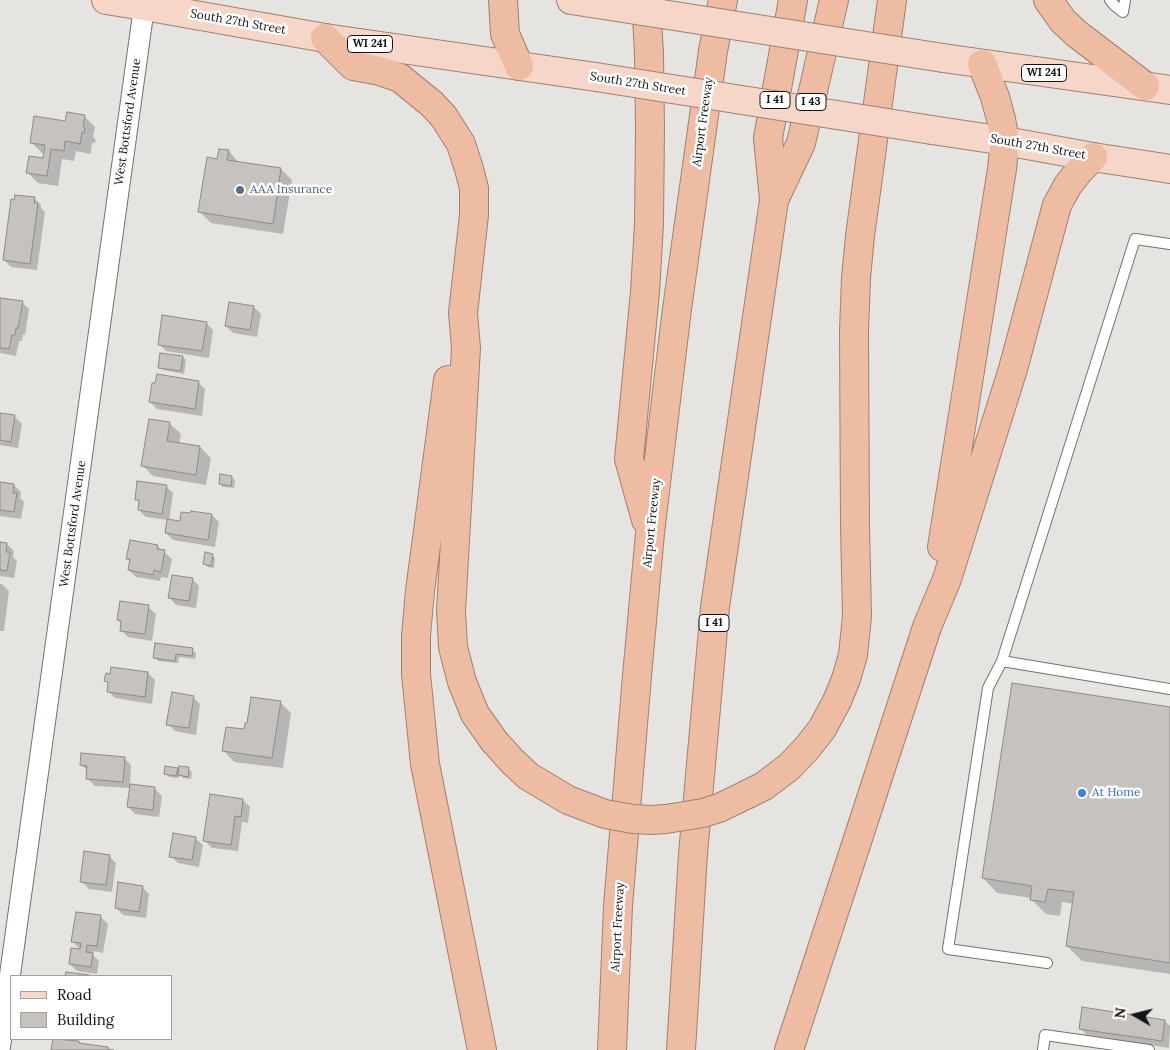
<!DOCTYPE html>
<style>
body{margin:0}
#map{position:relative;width:1170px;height:1050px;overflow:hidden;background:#e6e4e1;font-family:Lora,serif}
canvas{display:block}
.legend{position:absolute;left:10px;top:975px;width:162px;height:65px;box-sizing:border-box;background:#fff;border:1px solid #a1a1a0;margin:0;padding:6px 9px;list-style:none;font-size:15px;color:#131312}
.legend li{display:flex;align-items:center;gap:10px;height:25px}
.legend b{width:25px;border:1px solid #a1a1a0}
.north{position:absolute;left:1110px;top:990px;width:50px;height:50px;-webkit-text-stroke:4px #fff;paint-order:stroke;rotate:278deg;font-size:14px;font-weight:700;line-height:20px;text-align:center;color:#131312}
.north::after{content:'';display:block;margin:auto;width:18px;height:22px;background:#131312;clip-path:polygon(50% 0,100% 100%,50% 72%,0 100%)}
</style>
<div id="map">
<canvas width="1170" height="1050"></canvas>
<ul class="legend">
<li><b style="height:6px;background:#f5d6c8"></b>Road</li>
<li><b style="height:14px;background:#c5c2bf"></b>Building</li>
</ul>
<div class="north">N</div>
</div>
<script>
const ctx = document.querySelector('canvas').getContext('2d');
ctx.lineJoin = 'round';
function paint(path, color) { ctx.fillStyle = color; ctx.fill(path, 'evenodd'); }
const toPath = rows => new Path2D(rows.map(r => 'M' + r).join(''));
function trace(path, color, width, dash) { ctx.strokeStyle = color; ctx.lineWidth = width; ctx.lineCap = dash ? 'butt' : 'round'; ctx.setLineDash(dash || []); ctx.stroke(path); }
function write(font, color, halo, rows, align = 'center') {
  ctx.font = font + ' Lora,serif'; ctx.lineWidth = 5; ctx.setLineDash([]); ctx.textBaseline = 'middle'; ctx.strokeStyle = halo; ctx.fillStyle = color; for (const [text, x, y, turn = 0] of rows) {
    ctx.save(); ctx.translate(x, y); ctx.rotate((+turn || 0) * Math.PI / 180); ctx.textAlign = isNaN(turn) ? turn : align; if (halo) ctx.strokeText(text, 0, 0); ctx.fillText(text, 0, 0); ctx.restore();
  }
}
paint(toPath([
 [84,116,95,127,93,137,96,140,95,143,92,143,91,154,76,151,74,161,62,159,58,186,38,183,27,172,44,159,45,153,42,153,31,142,66,123],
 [229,151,239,163,281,169,292,180,283,234,211,223,200,212],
 [34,198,41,205,41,208,45,212,37,270,11,267,4,260],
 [0,299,22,302,29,309,25,335,23,334,22,341,19,341,16,356,0,353],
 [254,307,261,314,257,337,233,333,226,326],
 [206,323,213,330,209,358,166,351,159,344],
 [183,357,186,360,184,374,163,370,160,367],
 [198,382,205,389,202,416,157,409,150,402],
 [0,415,15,417,22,424,18,448,0,445],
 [170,424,181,434,179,444,200,447,211,458,206,485,153,476,142,465],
 [231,477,235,480,234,488,223,487,220,484],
 [0,483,14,485,21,492,20,498,24,502,21,519,0,516],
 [166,486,173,493,169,521,181,522,212,515,219,522,215,547,173,540,166,533,168,520,146,517,139,510,140,503,136,499],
 [0,543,7,544,14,551,13,557,17,561,14,578,0,576],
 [157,546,172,559,168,578,161,577,160,581,136,577,129,570,130,562,127,558],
 [212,555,215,558,214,568,208,567,204,564],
 [192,579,199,586,196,608,176,605,169,597],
 [0,584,2,584,9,591,4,631,0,631],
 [148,607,156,614,152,641,128,637,121,630,122,624,118,620],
 [192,650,196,653,195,659,179,657,178,663,158,661,155,657],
 [148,673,155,680,152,704,115,698,108,691,109,684,106,681],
 [193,697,200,704,196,735,175,731,168,724],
 [280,702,291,713,283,768,234,762,224,751,245,731],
 [1170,708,1170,974,1082,961,1067,946,1074,904,1062,902,1060,916,1046,914,1032,900,1032,898,997,893,983,878],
 [124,758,131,765,130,785,155,789,162,796,159,817,135,814,128,807,130,788,95,786,88,779,88,771,81,765],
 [177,769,180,772,188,769,192,772,191,779,183,778,180,775,179,778,169,777,166,774],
 [243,800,250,807,248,823,242,822,238,851,212,848,204,840],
 [195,838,203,845,199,867,178,863,171,856],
 [109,856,116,863,112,892,89,889,82,882],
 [142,887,149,894,146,918,123,915,116,908],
 [101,917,108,924,103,953,94,951,93,955,99,961,97,974,77,971,70,964,82,951,73,942],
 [1165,1021,1170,1026,1169,1048,1087,1035,1080,1028]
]), '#0003');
const building = toPath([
 [67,112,85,115,83,127,85,128,84,133,82,132,80,144,65,141,64,151,51,149,47,176,26,173,29,156,43,158,45,145,30,143,34,116,65,121,67,112],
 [219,149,229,150,227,160,281,168,273,224,198,212,207,157,217,159,219,149],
 [15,195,35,197,34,203,38,203,30,264,3,260,11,199,14,200,15,195],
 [0,298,23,301,18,328,16,328,15,335,12,335,9,349,0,348,0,298],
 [229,302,254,306,250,330,225,326,229,302],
 [162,315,207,322,202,351,158,345,162,315],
 [160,353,183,356,181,371,158,368,160,353],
 [157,374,199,381,195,409,149,402,152,383,155,383,157,374],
 [0,413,15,415,11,442,0,440,0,413],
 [149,419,170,422,167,441,200,446,196,475,141,466,149,419],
 [220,474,232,476,231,486,219,484,220,474],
 [137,481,167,485,162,514,138,510,139,500,135,500,137,481],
 [0,482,14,484,13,493,17,493,14,512,0,510,0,482],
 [191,511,212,514,208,540,165,533,167,519,180,521,181,512,190,513,191,511],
 [130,540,158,545,157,549,165,550,161,572,154,570,153,575,128,570,130,559,126,559,130,540],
 [0,542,7,543,6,552,10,552,7,571,0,570,0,542],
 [205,552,213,554,211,566,203,564,205,552],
 [172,575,193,578,189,601,168,598,172,575],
 [120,601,149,605,145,634,120,631,121,621,117,620,120,601],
 [155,643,193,648,192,656,176,654,175,661,153,658,155,643],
 [111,667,148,672,145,697,107,692,108,682,104,681,106,673,110,674,111,667],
 [1012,683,1170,707,1170,963,1066,946,1074,892,1048,889,1045,902,1030,900,1032,886,982,878,1012,683],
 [172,692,194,696,189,728,166,725,172,692],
 [251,697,281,701,272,758,222,751,226,727,244,729,245,723,247,723,251,697],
 [81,753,125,757,123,782,86,779,87,766,80,765,81,753],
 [165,766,178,768,176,776,164,774,165,766],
 [179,766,189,767,188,777,178,775,179,766],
 [130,784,155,787,153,810,127,807,130,784],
 [210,794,243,799,241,817,235,816,231,845,203,841,210,794],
 [173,833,196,837,192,860,169,857,173,833],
 [84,851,110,855,106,885,80,882,84,851],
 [118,882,143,886,139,912,115,908,118,882],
 [76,912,101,915,97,946,87,945,86,952,93,953,91,967,69,964,71,948,80,949,81,943,71,942,76,912],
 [66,972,90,975,90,976,65,976,66,972],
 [1082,1007,1165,1020,1162,1041,1079,1029,1082,1007],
 [53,1039,79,1041,79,1043,108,1047,108,1049,114,1050,51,1050,53,1039]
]);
paint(building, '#c5c2bf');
trace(building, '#8d8b88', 1);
const service = toPath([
 [1110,0,1114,5,1123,12,1125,0],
 [1170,244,1135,239,1002,661,1170,689],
 [1002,661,988,688,948,949,1047,963],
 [1043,1050,1045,1035,1149,1050]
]);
const minor = toPath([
 [0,1047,145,0]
]);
const primary = toPath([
 [106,0,144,6,325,38,596,77],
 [571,0,591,3],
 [943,58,1170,90],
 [932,130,1005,141,1093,157,1170,169]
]);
const motorway = toPath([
 [503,0,505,34,519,66],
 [646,0,649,54,650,129,649,224,645,292,629,459,646,520],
 [1048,0,1063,21,1077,34,1145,86],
 [325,38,353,66,380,71,400,78,432,104,444,117,461,144,469,169,474,188,474,215,463,313,466,348,451,611,453,647,462,682,475,714,494,741,512,761,528,776,568,800],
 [774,200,801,143,834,0],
 [448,380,420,591,416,636,416,674,425,764,482,1050],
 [942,547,1002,169,1005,141,1001,119,995,97,982,64],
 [748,794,764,786,789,767,807,748,822,729,837,701,846,679,853,655,857,616,855,526,854,331,856,278,860,236,892,0],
 [612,1050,618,906,637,676,650,533,677,309,713,51,723,0],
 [681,1050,693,854,715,607,774,200,768,138,793,0],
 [789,1050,927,627,947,579,1013,369,1057,205,1068,185,1080,170,1093,157]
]);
trace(service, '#74726f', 12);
trace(minor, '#74726f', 22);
trace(primary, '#a18070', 30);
trace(motorway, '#a18070', 30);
trace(service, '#fff', 10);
trace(minor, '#fff', 20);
trace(primary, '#f5d6c8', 28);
trace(motorway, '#eebba3', 28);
const primaryBridge = toPath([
 [591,3,943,58],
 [596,77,932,130]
]);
const motorwayBridge = toPath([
 [568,800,605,814,633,819,650,820,666,819,703,813,719,808,748,794]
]);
trace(primaryBridge, '#a18070', 30, []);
trace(motorwayBridge, '#a18070', 30, []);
trace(primaryBridge, '#f5d6c8', 28);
trace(motorwayBridge, '#eebba3', 28);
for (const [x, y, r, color] of [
 [240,190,5,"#5c6f8a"],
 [1082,793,5,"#3f7fe0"]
]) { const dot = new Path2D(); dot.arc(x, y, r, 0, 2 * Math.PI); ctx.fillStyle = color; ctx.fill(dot); trace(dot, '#fff', 2); }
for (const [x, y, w] of [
 [370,44,45],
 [1044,73,45],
 [775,100,30],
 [811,102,30],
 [714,623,30]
]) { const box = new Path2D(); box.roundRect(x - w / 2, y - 8.5, w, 17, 4); ctx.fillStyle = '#fff'; ctx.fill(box); trace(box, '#131312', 1); }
write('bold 11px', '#131312', null, [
 ["WI 241",370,44],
 ["WI 241",1044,73],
 ["I 41",775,100],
 ["I 43",811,102],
 ["I 41",714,623]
]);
write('12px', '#131312', '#fff', [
 ["South 27th Street",238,22,10],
 ["South 27th Street",638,84,9],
 ["West Bottsford Avenue",128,122,-82],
 ["Airport Freeway",703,122,-82],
 ["South 27th Street",1038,147,10],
 ["Airport Freeway",652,523,-84],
 ["West Bottsford Avenue",73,524,-82],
 ["Airport Freeway",618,927,-87]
]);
write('12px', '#4e5e75', '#fff', [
 ["AAA Insurance",250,190]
], 'left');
write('12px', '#366cbe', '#fff', [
 ["At Home",1092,793]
], 'left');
</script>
